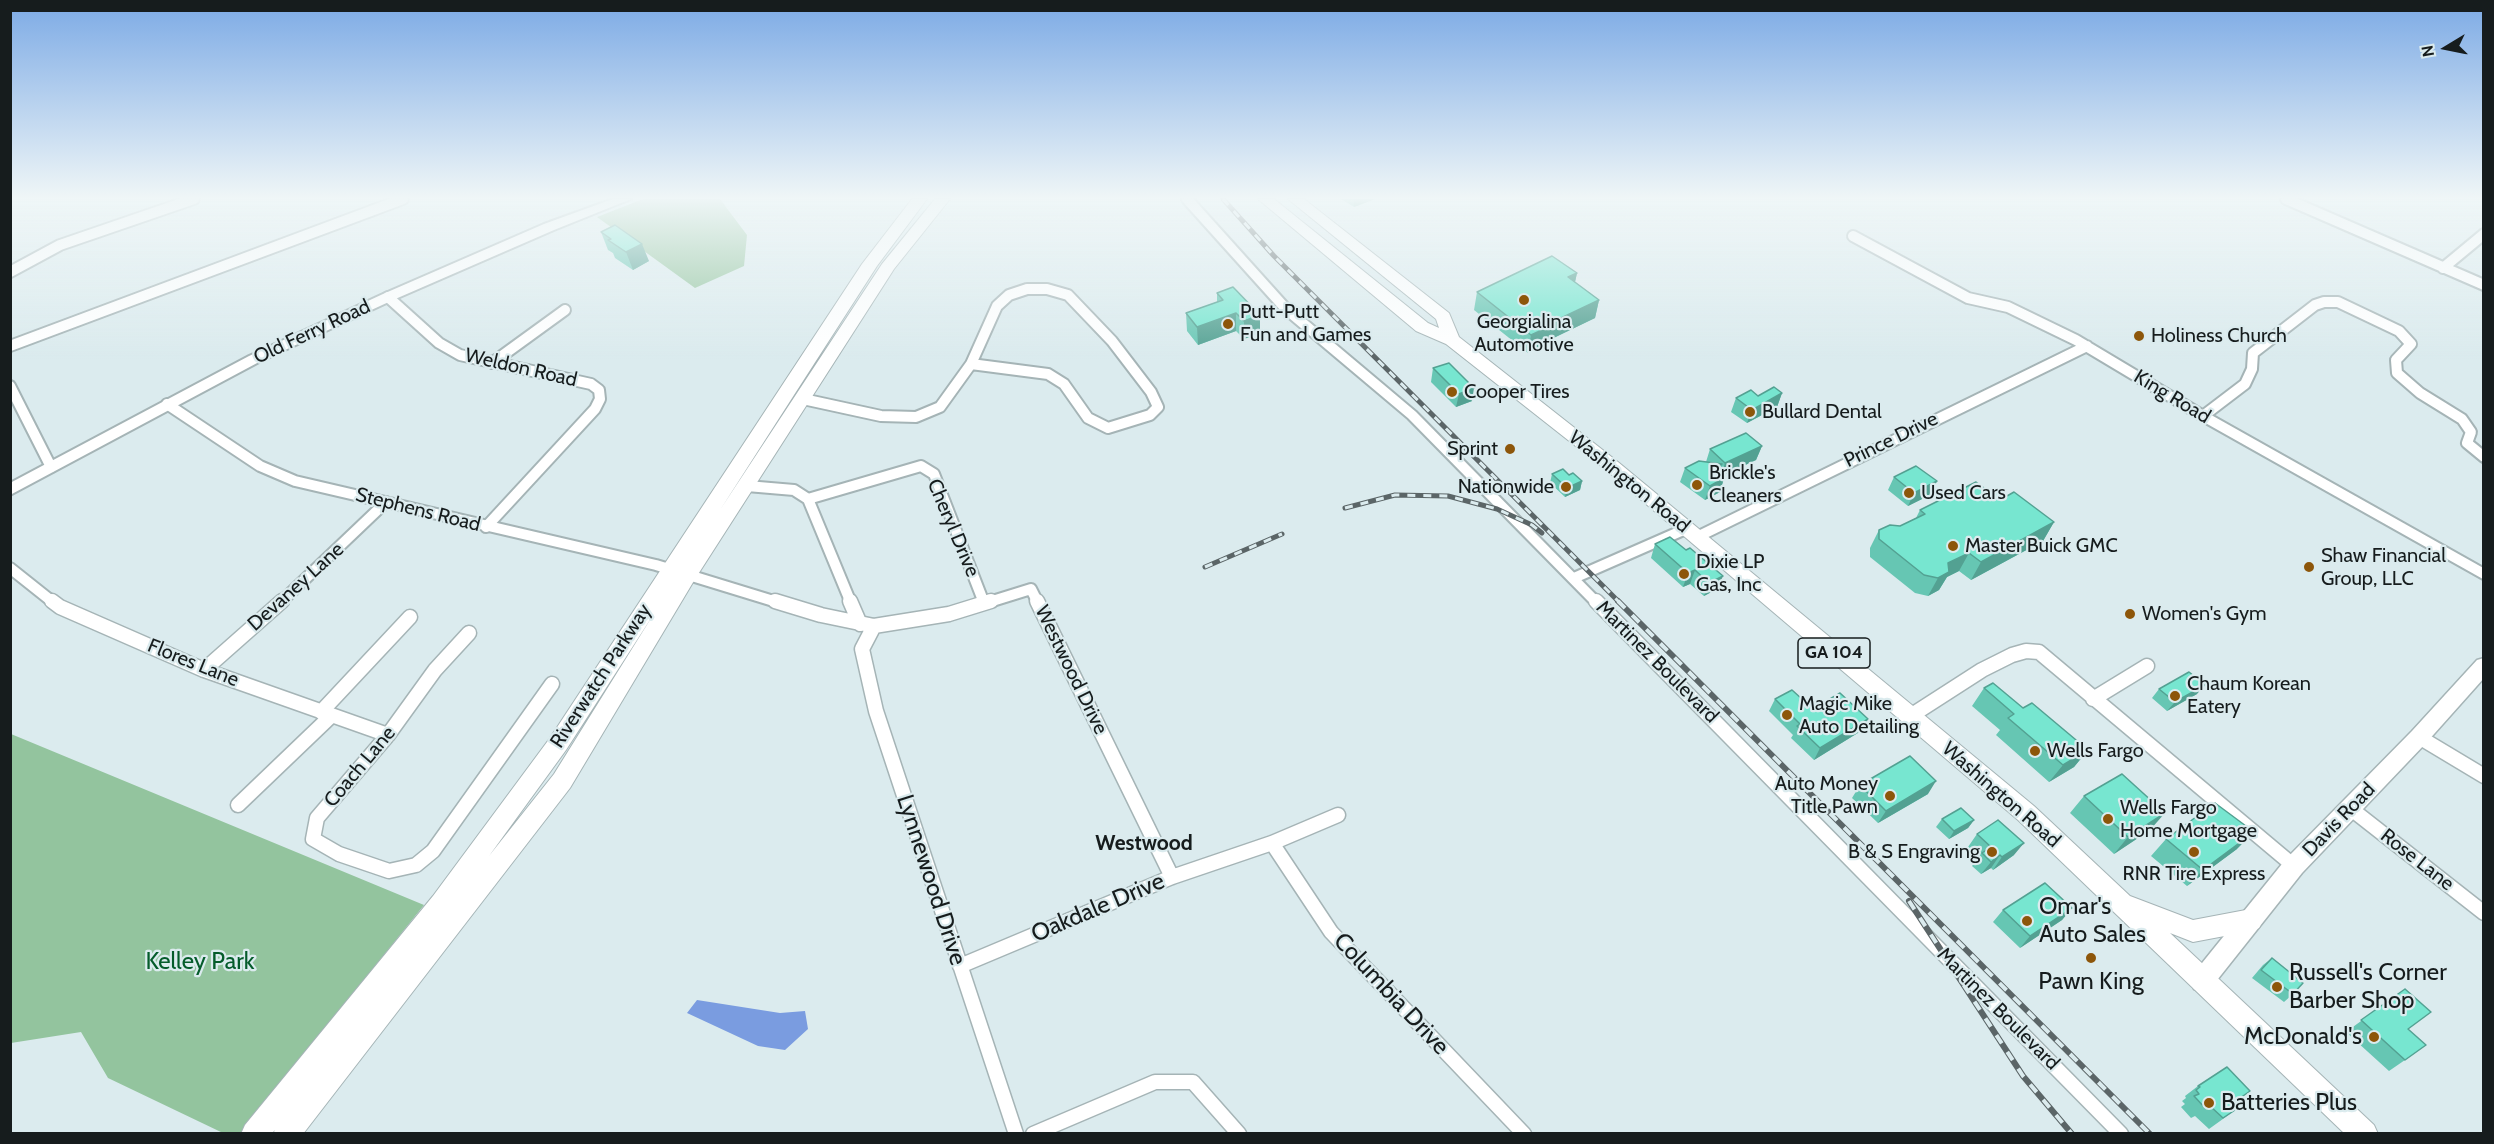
<!DOCTYPE html>
<style>
body{margin:0}
#map{position:relative;width:2494px;height:1144px;overflow:hidden;background:#dbebee;font-family:Cabin,sans-serif}
canvas{display:block}
.frame{position:absolute;inset:0;border:12px solid #161c1d;pointer-events:none}
.north{position:absolute;left:2416px;top:18px;width:60px;height:60px;-webkit-text-stroke:4px #dbebee;paint-order:stroke;rotate:260deg;font-size:16px;font-weight:700;line-height:24px;text-align:center;color:#161c1d}
.north::after{content:'';display:block;margin:auto;width:21px;height:27px;background:#161c1d;clip-path:polygon(50% 0,100% 100%,50% 72%,0 100%)}
</style>
<div id="map">
<canvas width="2494" height="1144"></canvas>
<div class="frame"></div>
<div class="north">N</div>
</div>
<script>
const ctx = document.querySelector('canvas').getContext('2d');
ctx.lineJoin = 'round';
function paint(path, color) { ctx.fillStyle = color; ctx.fill(path, 'evenodd'); }
const toPath = rows => new Path2D(rows.map(r => 'M' + r).join(''));
function trace(path, color, width, dash) { ctx.strokeStyle = color; ctx.lineWidth = width; ctx.lineCap = dash ? 'butt' : 'round'; ctx.setLineDash(dash || []); ctx.stroke(path); }
function write(font, color, halo, rows, align = 'center') {
  ctx.font = font + ' Cabin,sans-serif'; ctx.lineWidth = 4.5; ctx.setLineDash([]); ctx.textBaseline = 'middle'; ctx.strokeStyle = halo; ctx.fillStyle = color; for (const [text, x, y, turn = 0] of rows) {
    ctx.save(); ctx.translate(x, y); ctx.rotate((+turn || 0) * Math.PI / 180); ctx.textAlign = isNaN(turn) ? turn : align; if (halo) ctx.strokeText(text, 0, 0); ctx.fillText(text, 0, 0); ctx.restore();
  }
}
paint(toPath([
 [643,199,720,199,747,235,744,266,695,288,597,217],
 [11,734,424,905,241,1133,223,1133,108,1078,81,1032,11,1043]
]), '#93c49e');
paint(toPath([
 [697,1000,780,1013,805,1011,808,1029,785,1050,758,1046,687,1013]
]), '#7a9ce0');
const minorFar1 = toPath([
 [1187,199,1286,309,1412,415,1597,603],
 [2286,199,2484,285],
 [1853,236,1968,298,2008,307,2076,340,2203,416,2484,574],
 [2443,268,2484,234],
 [10,272,60,245,194,199],
 [1027,289,1047,289,1068,295,1112,341,1151,392,1158,407,1150,415,1108,428,1088,418,1064,384,1048,374,971,364,997,306,1009,295,1027,289],
 [388,297,439,343,460,355,591,384,599,390,600,399,595,409,486,527],
 [10,346,403,199],
 [492,363,565,310],
 [10,386,51,467],
 [803,399,881,416,916,417,940,407,971,364],
 [167,404,260,466,295,481,656,565,780,603],
 [2203,416,2245,384,2252,369,2253,353,2315,305,2324,302,2338,302,2399,331,2411,344,2396,360,2397,373,2420,393,2462,419,2471,432,2467,443,2484,457],
 [747,486,794,490,808,499,851,603],
 [808,499,921,466,934,474,984,603],
 [1697,537,2087,346],
 [10,568,54,603],
 [1574,578,1688,528],
 [280,603,386,502],
 [986,603,1031,589,1038,603]
]);
const minor = toPath([
 [52,601,60,607,204,670,388,735],
 [775,601,821,615,874,626,949,614,991,601],
 [850,601,860,624],
 [1037,601,1172,877],
 [1596,601,2121,1134],
 [874,626,862,649,876,711,1016,1134],
 [469,633,435,670,388,735,317,818,313,839,339,854,389,871,416,865,433,851,552,684],
 [204,670,282,601],
 [2093,699,2147,666],
 [321,712,410,617],
 [1909,717,1982,670,2012,655,2026,651,2039,652,2294,866],
 [2419,737,2484,776],
 [238,805,331,716],
 [2350,808,2484,913],
 [1272,843,1331,932,1524,1134],
 [960,966,1172,877,1272,843,1338,815],
 [1033,1134,1155,1082,1193,1082,1239,1134]
]);
const tertiary = toPath([
 [613,199,631,199,554,230,393,300,259,362,10,495,10,483,249,356,383,294,544,224,613,199]
]);
const secondary = toPath([
 [2484,658,2484,678,2426,743,2302,873,2210,989,2202,992,2194,989,2191,981,2194,973,2286,859,2412,731,2477,660,2484,658]
]);
const primary = toPath([
 [912,199,927,199,877,266,720,510,882,264,935,199,950,199,894,269,695,579,570,788,303,1134,273,1134,275,1130,271,1134,241,1134,245,1125,433,896,550,738,862,264,912,199],
 [655,612,554,774,489,856,566,750,655,612],
 [1258,199,1274,199,1428,323,1439,328,1436,319,1288,199,1304,199,1449,313,1459,337,1618,462,2034,806,2130,896,2193,920,2251,909,2259,912,2263,920,2259,928,2251,931,2193,942,2170,933,2374,1125,2378,1134,2345,1134,2018,820,1606,470,1446,344,1416,331,1258,199]
]);
trace(minorFar1, '#a5b4b6', 14);
trace(minor, '#a5b4b6', 17);
trace(tertiary, '#a5b4b6', 4);
trace(secondary, '#a5b4b6', 3);
trace(primary, '#a5b4b6', 2);
trace(minorFar1, '#fff', 10);
trace(minor, '#fff', 14);
paint(tertiary, '#fff');
paint(secondary, '#fff');
paint(primary, '#fff');
const railFar1 = toPath([
 [1223,199,1274,256,1620,603],
 [1345,508,1395,495,1448,496,1497,509,1532,525,1542,533],
 [1205,567,1282,534]
]);
const rail = toPath([
 [1618,601,2150,1134],
 [1909,901,2023,1076,2072,1134]
]);
trace(railFar1, '#5b6567', 5);
trace(rail, '#5b6567', 6);
trace(railFar1, '#dbebee', 3, [8]);
trace(rail, '#dbebee', 4, [10]);
paint(toPath([
 [1341,199,1375,199,1354,207],
 [601,232,649,261,633,270,615,258,613,253,608,250],
 [1577,273,1575,282,1599,300,1595,318,1539,345,1539,348,1528,353,1474,310,1477,292],
 [1217,293,1260,333,1244,339,1236,331,1198,345,1187,331,1186,313,1217,302],
 [1433,368,1472,401,1456,407,1431,382],
 [1782,393,1777,407,1747,423,1731,412,1736,398],
 [1762,446,1756,460,1722,476,1724,478,1720,492,1705,500,1680,482,1685,468,1706,462,1710,449],
 [1552,474,1569,475,1582,481,1580,490,1565,497,1550,483],
 [1894,477,1937,481,1930,495,1908,506,1888,490],
 [1992,494,2007,496,2054,522,2043,541,1971,580,1959,571,1947,577,1939,590,1928,596,1915,593,1870,557,1870,548,1879,530,1900,526,1916,518,1920,510],
 [1670,537,1717,589,1704,596,1690,584,1683,587,1651,558,1655,544],
 [1984,688,2023,708,2088,750,2074,767,2049,782,1996,735,2000,730,1972,706],
 [2159,689,2197,694,2167,711,2152,698],
 [1775,699,1813,709,1861,731,1814,760,1791,738,1793,735,1769,711],
 [1860,785,1928,794,1878,823,1852,798],
 [2084,796,2150,830,2114,854,2070,813],
 [1942,819,1974,820,1968,828,1949,839,1936,827],
 [1977,834,2014,855,1993,870,1991,868,1981,874,1972,866,1979,857,1968,847],
 [2166,839,2237,849,2187,886,2151,856],
 [2072,908,2062,920,2020,948,1993,922,2003,910],
 [2272,958,2293,994,2284,1002,2252,978,2263,965],
 [2405,989,2408,1029,2405,1060,2389,1071,2346,1032],
 [2198,1086,2250,1091,2236,1101,2241,1106,2209,1129,2195,1116,2191,1118,2181,1107,2185,1104,2182,1101,2186,1098,2185,1096]
]), '#66c6b3');
paint(toPath([
 [1354,199,1375,199,1354,207],
 [642,244,649,261,633,270,626,252],
 [1577,273,1573,291,1568,277],
 [1599,300,1595,318,1539,345,1539,348,1528,353,1531,335,1540,328],
 [1236,313,1236,331,1198,345,1197,327],
 [1260,315,1260,333,1244,339,1244,321],
 [1474,388,1472,401,1456,407,1459,394],
 [1782,393,1777,407,1747,423,1752,410],
 [1762,446,1756,460,1721,476,1725,463],
 [1722,464,1717,478,1712,469],
 [1724,478,1720,492,1705,500,1710,486],
 [1582,481,1580,490,1565,497,1567,488],
 [1937,481,1930,495,1908,506,1914,493],
 [2054,522,2043,541,1971,580,1981,562],
 [1969,553,1959,571,1947,577,1939,590,1928,596,1938,578,1948,563],
 [1695,570,1690,584,1683,587,1688,573],
 [1723,576,1717,589,1704,596,1709,583],
 [2205,685,2197,694,2167,711,2175,702],
 [1868,719,1861,731,1814,760,1820,748],
 [2088,750,2074,767,2049,782,2063,765],
 [1936,781,1928,794,1878,823,1886,811],
 [2165,813,2150,830,2114,854,2128,837],
 [1974,820,1968,828,1949,839,1954,831],
 [2254,832,2237,849,2187,886,2203,870],
 [2024,843,2014,855,1993,870,2002,857],
 [2000,855,1991,868,1981,874,1991,862],
 [2072,908,2062,920,2020,948,2030,936]
]), '#53a192');
const building = toPath([
 [615,225,642,244,626,252,608,240,611,239,601,232,615,225],
 [1552,256,1577,273,1568,277,1599,300,1540,328,1542,330,1531,335,1477,292,1552,256],
 [1233,287,1260,315,1244,321,1236,313,1197,327,1186,313,1223,300,1217,293,1233,287],
 [1449,363,1474,388,1459,394,1433,368,1449,363],
 [1774,387,1782,393,1752,410,1736,398,1751,390,1758,396,1774,387],
 [1746,433,1762,446,1725,463,1710,449,1746,433],
 [1699,461,1722,464,1712,469,1724,478,1710,486,1685,468,1699,461],
 [1916,466,1937,481,1914,493,1894,477,1916,466],
 [1563,469,1569,475,1573,473,1582,481,1567,488,1552,474,1563,469],
 [1976,482,1992,494,1999,491,2007,496,2014,492,2054,522,1981,562,1969,553,1948,563,1949,572,1938,578,1924,575,1879,539,1879,530,1890,525,1900,526,1925,514,1920,510,1976,482],
 [1670,537,1686,550,1690,548,1723,576,1709,583,1695,570,1688,573,1655,544,1670,537],
 [2189,672,2205,685,2175,702,2159,689,2189,672],
 [1993,683,2023,708,2032,703,2088,750,2063,765,2008,718,2014,714,1984,688,1993,683],
 [1792,690,1813,709,1840,693,1868,719,1820,748,1797,726,1800,724,1775,699,1792,690],
 [1910,756,1936,781,1886,811,1860,785,1910,756],
 [2122,774,2165,813,2128,837,2084,796,2122,774],
 [2215,803,2254,832,2203,870,2166,839,2215,803],
 [1961,808,1974,820,1954,831,1942,819,1961,808],
 [1998,820,2024,843,2002,857,2000,855,1991,862,1982,853,1991,847,1977,834,1998,820],
 [2045,883,2072,908,2030,936,2003,910,2045,883],
 [2272,958,2303,983,2293,994,2261,970,2272,958],
 [2405,989,2431,1012,2408,1029,2426,1045,2405,1060,2361,1020,2405,989],
 [2227,1067,2250,1091,2236,1101,2241,1106,2223,1118,2209,1105,2205,1108,2194,1096,2199,1094,2196,1090,2200,1087,2198,1086,2227,1067]
]);
paint(building, '#77e6d0');
trace(building, '#53a192', 1.5);
const sky = ctx.createLinearGradient(0, 0, 0, 359);
sky.addColorStop(0, '#7caae5');
sky.addColorStop(0.55, '#eff6f7');
sky.addColorStop(1, '#eff6f700');
ctx.fillStyle = sky;
ctx.fillRect(0, 0, 2494, 359);
for (const [x, y, r, color] of [
 [1524,300,6,"#8d560a"],
 [1228,324,6,"#8d560a"],
 [2139,336,6,"#8d560a"],
 [1452,392,6,"#8d560a"],
 [1750,412,6,"#8d560a"],
 [1510,449,6,"#8d560a"],
 [1697,485,6,"#8d560a"],
 [1566,487,6,"#8d560a"],
 [1909,493,6,"#8d560a"],
 [1953,546,6,"#8d560a"],
 [2309,567,6,"#8d560a"],
 [1684,574,6,"#8d560a"],
 [2130,614,6,"#8d560a"],
 [2175,696,6,"#8d560a"],
 [1787,715,6,"#8d560a"],
 [2035,751,6,"#8d560a"],
 [1890,796,6,"#8d560a"],
 [2108,819,6,"#8d560a"],
 [1992,852,6,"#8d560a"],
 [2194,852,6,"#8d560a"],
 [2027,921,6,"#8d560a"],
 [2091,958,6,"#8d560a"],
 [2277,987,6,"#8d560a"],
 [2374,1037,6,"#8d560a"],
 [2209,1103,6,"#8d560a"]
]) { const dot = new Path2D(); dot.arc(x, y, r, 0, 2 * Math.PI); ctx.fillStyle = color; ctx.fill(dot); trace(dot, '#dbebee', 2); }
for (const [x, y, w] of [
 [1834,653,72]
]) { const box = new Path2D(); box.roundRect(x - w / 2, y - 15, w, 30, 4.5); ctx.fillStyle = '#dbebee'; ctx.fill(box); trace(box, '#161c1d', 1.5); }
write('bold 18px', '#161c1d', null, [
 ["GA 104",1834,653]
]);
write('20px', '#161c1d', '#dbebee', [
 ["Putt-Putt",1240,312],
 ["Fun and Games",1240,335],
 ["Georgialina",1524,322,"center"],
 ["Automotive",1524,345,"center"],
 ["Holiness Church",2151,336],
 ["Cooper Tires",1464,392],
 ["Bullard Dental",1762,412],
 ["Sprint",1498,449,"right"],
 ["Brickle's",1709,473],
 ["Cleaners",1709,496],
 ["Nationwide",1554,487,"right"],
 ["Used Cars",1921,493],
 ["Master Buick GMC",1965,546],
 ["Shaw Financial",2321,556],
 ["Group, LLC",2321,579],
 ["Dixie LP",1696,562],
 ["Gas, Inc",1696,585],
 ["Women's Gym",2142,614],
 ["Chaum Korean",2187,684],
 ["Eatery",2187,707],
 ["Magic Mike",1799,704],
 ["Auto Detailing",1799,727],
 ["Wells Fargo",2047,751],
 ["Auto Money",1878,784,"right"],
 ["Title Pawn",1878,807,"right"],
 ["Wells Fargo",2120,808],
 ["Home Mortgage",2120,831],
 ["B & S Engraving",1980,852,"right"],
 ["RNR Tire Express",2194,874,"center"]
], 'left');
write('20px', '#161c1d', '#dbebee', [
 ["Old Ferry Road",312,332,-25],
 ["Weldon Road",521,368,13],
 ["King Road",2172,397,31],
 ["Prince Drive",1891,440,-26],
 ["Washington Road",1629,482,39],
 ["Stephens Road",418,510,14],
 ["Cheryl Drive",953,528,67],
 ["Devaney Lane",296,587,-42],
 ["Martinez Boulevard",1657,662,45],
 ["Flores Lane",193,663,22],
 ["Westwood Drive",1071,670,64],
 ["Riverwatch Parkway",601,676,-57],
 ["Coach Lane",360,767,-50],
 ["Washington Road",2001,795,41],
 ["Davis Road",2339,820,-46],
 ["Rose Lane",2417,860,38],
 ["Martinez Boulevard",1998,1009,45]
]);
write('bold 21px', '#161c1d', '#dbebee', [
 ["Westwood",1144,844]
]);
write('24px', '#161c1d', '#dbebee', [
 ["Lynnewood Drive",931,880,72],
 ["Oakdale Drive",1098,908,-23],
 ["Columbia Drive",1391,994,47]
]);
write('24px', '#161c1d', '#dbebee', [
 ["Omar's",2039,907],
 ["Auto Sales",2039,935],
 ["Russell's Corner",2289,973],
 ["Barber Shop",2289,1001],
 ["Pawn King",2091,982,"center"],
 ["McDonald's",2362,1037,"right"],
 ["Batteries Plus",2221,1103]
], 'left');
write('24px', '#055c2b', '#dbebee', [
 ["Kelley Park",200,962]
]);
</script>
